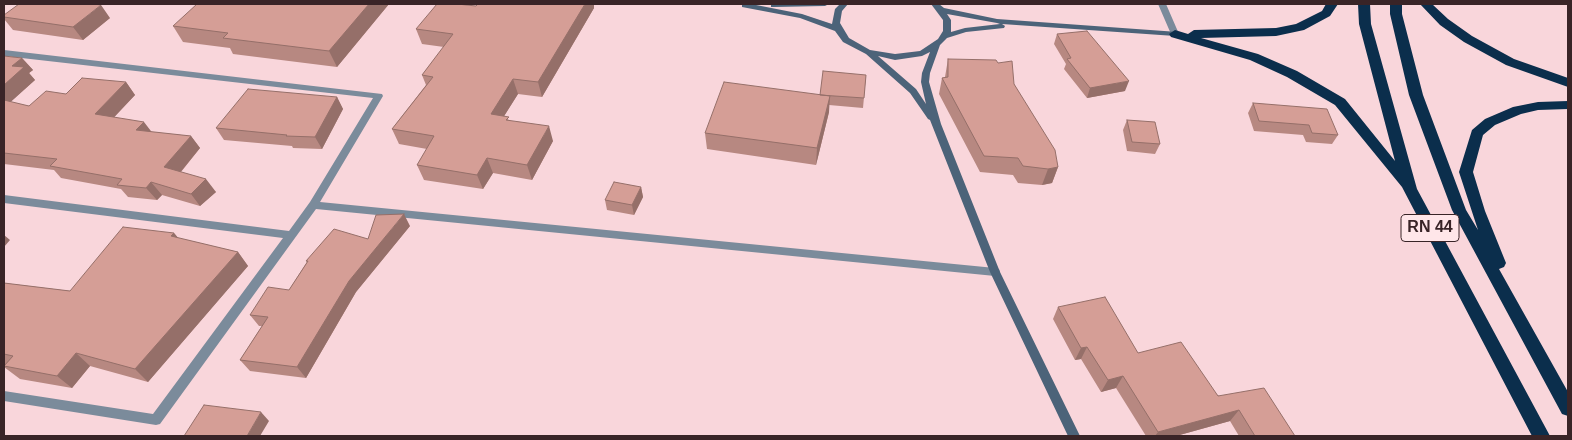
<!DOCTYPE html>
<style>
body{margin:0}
#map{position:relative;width:1572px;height:440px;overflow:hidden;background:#f9d6db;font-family:Helvetica,sans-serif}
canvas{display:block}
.frame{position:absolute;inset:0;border:5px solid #392427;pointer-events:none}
</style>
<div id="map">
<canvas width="1572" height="440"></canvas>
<div class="frame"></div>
</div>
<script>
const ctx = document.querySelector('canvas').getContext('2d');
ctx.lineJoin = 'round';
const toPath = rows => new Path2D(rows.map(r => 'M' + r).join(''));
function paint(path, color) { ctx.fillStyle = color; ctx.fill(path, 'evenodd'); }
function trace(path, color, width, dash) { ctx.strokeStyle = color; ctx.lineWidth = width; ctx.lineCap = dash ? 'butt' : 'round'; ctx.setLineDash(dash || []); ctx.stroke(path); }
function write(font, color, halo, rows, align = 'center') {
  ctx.font = font + ' Helvetica,sans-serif'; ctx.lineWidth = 4; ctx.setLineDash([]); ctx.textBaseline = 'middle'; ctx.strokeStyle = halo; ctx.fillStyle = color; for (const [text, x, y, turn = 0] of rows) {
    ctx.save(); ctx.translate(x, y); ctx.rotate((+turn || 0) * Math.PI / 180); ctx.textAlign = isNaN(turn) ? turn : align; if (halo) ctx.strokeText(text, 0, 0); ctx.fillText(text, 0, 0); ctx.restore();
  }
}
paint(toPath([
 [1158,4,1166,4,1179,34,1178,36,1175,36,1171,34,1158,4],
 [4,50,382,94,383,96,320,202,995,268,999,269,1000,272,999,275,995,276,316,209,160,424,156,425,4,401,4,391,153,414,283,238,4,203,4,195,289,231,310,202,373,98,4,56,4,50]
]), '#7b8b9b');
paint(toPath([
 [742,4,751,4,802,14,832,24,835,9,840,4,848,4,842,11,840,23,849,38,870,50,895,54,920,51,938,39,943,31,943,20,931,4,939,4,944,8,997,19,1178,32,1179,34,1175,36,1002,24,1005,26,1004,28,966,32,947,38,940,45,930,73,929,82,941,124,1000,272,1080,436,1068,436,990,272,930,120,928,119,910,93,866,54,843,42,835,31,800,18,742,7,742,4],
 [947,14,997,23,1000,24,965,28,951,32,951,20,947,14],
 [930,52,922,73,921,82,926,104,916,89,878,56,895,60,922,56,930,52],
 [771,4,829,4,825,6,774,7,771,7,771,4]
]), '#4c6379');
paint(toPath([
 [1326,4,1338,4,1330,16,1304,30,1276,36,1201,38,1258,54,1297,71,1345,99,1395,161,1359,24,1358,4,1370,4,1371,24,1417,189,1550,436,1532,436,1402,187,1335,105,1287,77,1250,60,1171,37,1169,34,1175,30,1188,34,1194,30,1276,28,1296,24,1322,11,1326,4],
 [1390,4,1402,4,1402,14,1423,95,1466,210,1478,230,1459,172,1472,130,1485,119,1513,107,1538,102,1568,101,1568,109,1538,110,1521,114,1495,125,1483,135,1473,172,1485,211,1506,263,1504,267,1499,269,1568,392,1568,416,1562,414,1452,210,1409,95,1390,14,1390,4],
 [1420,4,1432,4,1448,19,1472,36,1514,59,1568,78,1568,87,1506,65,1464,42,1440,25,1420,4]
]), '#0b2e4c');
paint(toPath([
 [389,4,337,67,233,54,230,48,183,42,173,26],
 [476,6,594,8,542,97,518,94,504,116,510,121,553,141,532,180,493,173,483,189,424,180,417,165,427,149,399,144,392,129,426,85,422,75,444,47,422,44,416,29],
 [4,15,110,18,83,40,13,30,4,19],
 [1057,34,1125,91,1087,98,1064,69,1066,64,1054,44],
 [4,56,22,58,33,70,29,73,35,80,10,102,29,106,66,94,126,82,135,95,114,117,151,132,191,136,200,148,181,172,216,192,200,206,162,195,157,200,128,197,121,189,61,178,54,170,4,164],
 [948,59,1014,84,1058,167,1052,183,1042,185,1018,183,1013,175,980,172,939,94,942,78,945,77],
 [866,75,863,108,829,105,829,112,816,165,707,149,705,133,820,94],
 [337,97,343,109,322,149,293,148,292,146,224,140,216,128],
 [1253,103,1338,135,1332,144,1306,142,1303,135,1254,131,1248,113],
 [1127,120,1160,144,1155,154,1127,151,1123,130],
 [641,187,643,197,634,215,607,210,605,200],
 [410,226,356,292,306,378,250,371,240,360,262,326,259,326,250,315,289,290,307,262,306,261,368,239],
 [174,233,178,238,238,252,248,266,148,382,90,366,72,388,20,379,4,367,5,365,4,365,4,283,70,291],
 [1058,307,1138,353,1295,436,1239,436,1230,421,1176,436,1146,436,1116,388,1101,392,1081,359,1075,360,1053,319]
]), '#b78881');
paint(toPath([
 [369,4,389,4,337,67,329,51],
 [585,4,594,4,594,8,542,97,538,82],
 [101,5,110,18,83,40,73,27],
 [22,58,33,70,29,73,35,80,4,108,4,85,12,66],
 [513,79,518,94,496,129,491,114],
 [1129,81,1125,91,1087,98,1090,88],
 [126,82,135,95,105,127,95,114],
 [830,96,829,112,816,165,817,148],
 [337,97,343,109,322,149,315,137],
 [144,122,154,135,136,130],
 [549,126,553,141,532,180,527,165],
 [191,136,200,148,174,180,164,167],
 [487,158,493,173,483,189,477,175],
 [1058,167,1052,183,1042,185,1048,169],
 [206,179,216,192,200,206,191,194],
 [151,182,162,195,157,200,146,188],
 [641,187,643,197,634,215,632,205],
 [404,214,410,226,356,292,306,378,297,367,349,281],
 [174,233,185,246,171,236],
 [4,235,10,240,4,247],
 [238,252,248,266,148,382,135,369],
 [1087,347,1081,359,1075,360,1081,348],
 [76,353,90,366,72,388,57,376],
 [1123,376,1116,388,1101,392,1108,380],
 [1239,410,1230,421,1176,436,1155,436,1158,432],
 [261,412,269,421,260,436,247,436]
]), '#956f69');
const building = toPath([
 [19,4,95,4,101,5,73,27,4,17,4,15,19,4],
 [197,4,369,4,329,51,223,38,228,33,173,26,197,4],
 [437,4,457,4,476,6,478,4,585,4,538,82,513,79,491,114,509,117,506,120,549,126,527,165,487,158,477,175,417,165,434,136,392,129,433,77,422,75,453,34,416,29,437,4],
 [1087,31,1129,81,1090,88,1067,59,1071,58,1057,34,1087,31],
 [4,56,22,58,12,66,24,67,4,85,4,56],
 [948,59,996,60,998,63,1012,61,1014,84,1055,150,1058,167,1048,169,1023,166,1018,158,984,156,942,78,948,77,948,59],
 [823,71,866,75,864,98,820,95,823,71],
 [82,78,126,82,95,114,144,122,136,130,191,136,164,167,206,179,191,194,151,182,146,188,117,185,122,179,50,166,57,159,4,153,4,100,29,106,46,91,66,94,82,78],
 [724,82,830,96,817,148,705,133,724,82],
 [248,89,337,97,315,137,286,136,287,135,216,128,248,89],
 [1253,103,1327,109,1338,135,1312,133,1309,125,1259,121,1253,103],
 [1127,120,1155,122,1160,144,1132,142,1127,120],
 [614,182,641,187,632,205,605,200,614,182],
 [404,214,349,281,297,367,240,360,268,317,250,315,268,287,289,290,308,261,306,261,334,229,368,239,376,215,404,214],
 [123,227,174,233,171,236,238,252,135,369,76,353,57,376,4,366,13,356,4,354,4,283,70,291,123,227],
 [1105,297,1138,353,1181,342,1218,396,1264,388,1295,436,1255,436,1239,410,1158,432,1123,376,1108,380,1087,347,1081,348,1058,307,1105,297],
 [204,405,261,412,247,436,184,436,204,405]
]);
paint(building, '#d59e96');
trace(building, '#956f69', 1);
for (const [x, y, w] of [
 [1430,228,58]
]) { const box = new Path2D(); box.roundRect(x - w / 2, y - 13.5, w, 27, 4); ctx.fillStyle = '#ffe6e9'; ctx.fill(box); trace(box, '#392427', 1); }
write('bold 16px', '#392427', null, [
 ["RN 44",1430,228]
]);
</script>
